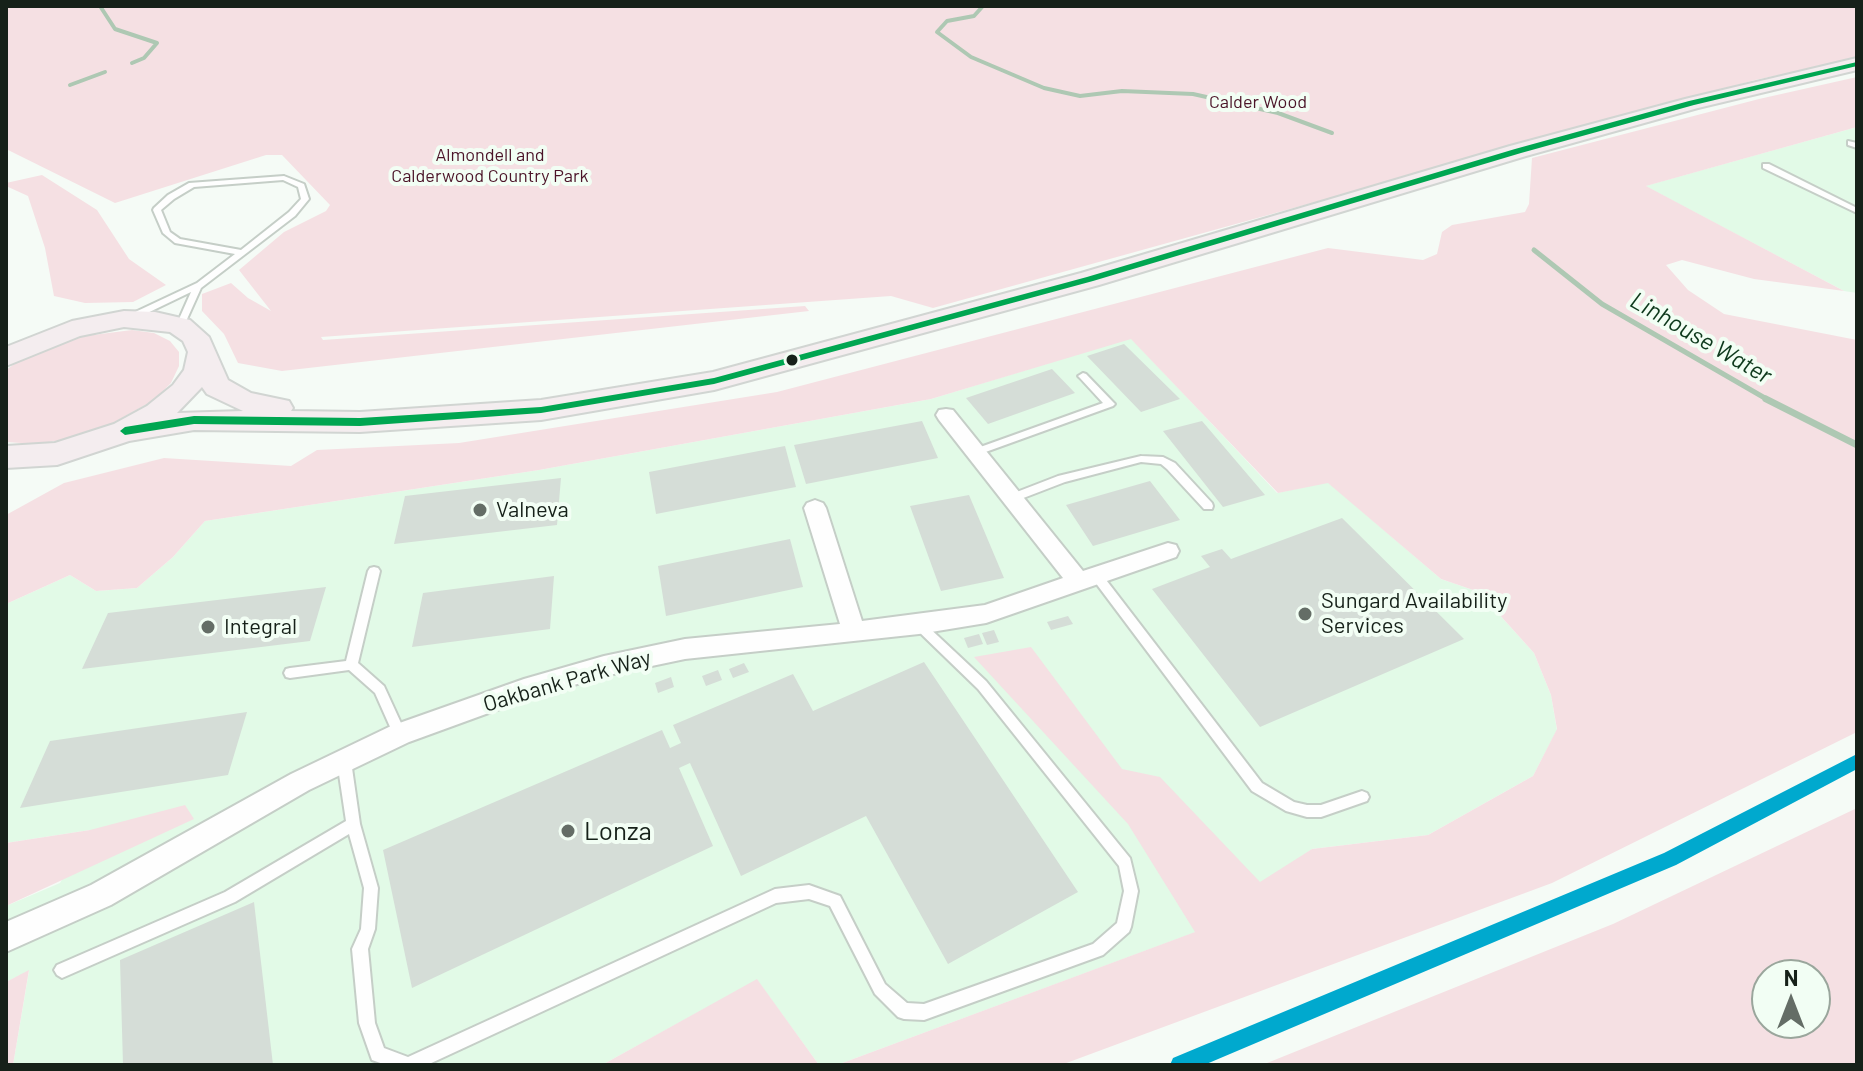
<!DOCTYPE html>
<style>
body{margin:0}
#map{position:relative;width:1863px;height:1071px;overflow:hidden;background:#f5fbf6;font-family:Barlow,sans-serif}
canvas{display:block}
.frame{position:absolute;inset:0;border:8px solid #162119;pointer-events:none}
.north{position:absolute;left:1751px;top:959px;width:80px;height:80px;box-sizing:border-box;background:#f2fef4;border:2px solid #9aa69c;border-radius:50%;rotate:0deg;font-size:22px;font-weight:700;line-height:32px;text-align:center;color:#162119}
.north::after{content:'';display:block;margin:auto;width:28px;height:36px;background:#646d66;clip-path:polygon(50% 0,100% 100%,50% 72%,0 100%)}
</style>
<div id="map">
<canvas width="1863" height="1071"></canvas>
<div class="frame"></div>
<div class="north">N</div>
</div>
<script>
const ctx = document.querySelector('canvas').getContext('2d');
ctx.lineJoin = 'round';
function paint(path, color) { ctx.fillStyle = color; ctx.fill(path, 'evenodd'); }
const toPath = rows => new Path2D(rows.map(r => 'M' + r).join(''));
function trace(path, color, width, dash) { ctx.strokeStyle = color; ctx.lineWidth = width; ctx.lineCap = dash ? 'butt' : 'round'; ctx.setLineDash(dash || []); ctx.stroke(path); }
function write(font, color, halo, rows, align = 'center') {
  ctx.font = font + ' Barlow,sans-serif'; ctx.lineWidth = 8; ctx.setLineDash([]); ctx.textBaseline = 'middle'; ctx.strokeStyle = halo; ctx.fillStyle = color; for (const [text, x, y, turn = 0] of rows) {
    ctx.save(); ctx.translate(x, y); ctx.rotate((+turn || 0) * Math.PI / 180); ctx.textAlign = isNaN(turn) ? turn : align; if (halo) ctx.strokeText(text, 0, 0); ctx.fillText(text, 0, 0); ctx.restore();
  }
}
paint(toPath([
 [1857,127,1857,293,1844,291,1645,186],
 [1131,338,1277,493,1328,482,1441,579,1479,592,1534,653,1551,695,1557,730,1533,776,1428,835,1312,849,1196,932,837,1065,819,1065,757,980,602,1065,13,1065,29,971,6,982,6,906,60,883,90,830,6,843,6,604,70,575,96,591,137,588,173,557,205,521,539,470,931,399]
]), '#e2fae7');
paint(toPath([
 [6,6,1857,6,1857,59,1755,80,933,308,891,296,321,337,323,340,805,306,809,311,282,371,238,363,224,334,202,311,202,294,231,283,248,298,271,311,239,270,284,232,326,211,330,205,282,155,266,155,115,203,6,149],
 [1857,77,1857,127,1646,186,1844,291,1754,279,1682,260,1666,265,1688,290,1724,314,1857,340,1857,732,1552,883,1061,1065,837,1065,1195,932,1128,824,974,657,1031,647,1122,769,1160,777,1260,882,1312,849,1428,835,1533,776,1557,729,1551,695,1534,653,1479,592,1441,579,1328,483,1278,493,1131,339,931,399,539,470,205,521,173,557,137,588,96,591,70,575,6,604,6,515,64,483,164,458,291,466,317,450,459,443,777,392,1328,248,1423,260,1437,254,1442,232,1452,225,1525,212,1529,204,1532,158,1759,99],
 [42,175,97,210,129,259,166,285,133,302,85,303,54,296,45,248,28,196,6,186,6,183],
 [132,330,154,333,170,341,179,352,179,366,171,383,154,400,100,430,68,439,36,444,6,442,6,370,20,360,77,337],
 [185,805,194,819,6,906,6,843,90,830],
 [1857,808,1857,1065,1262,1065,1613,924],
 [1767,975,1815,975,1815,1023,1767,1023],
 [29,970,13,1065,6,1065,6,982],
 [757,979,819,1065,602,1065]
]), '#f5e0e3');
trace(toPath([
 [100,6,115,29,157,43,144,58,132,63],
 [983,6,974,16,947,21,937,32,971,57,1044,88,1080,96,1122,91,1193,94,1278,113,1332,133],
 [70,85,105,72]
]), '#aec8b3', 4);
trace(toPath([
 [1534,250,1602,304,1770,401]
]), '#aec8b3', 5);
trace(toPath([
 [1766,399,1857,445]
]), '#aec8b3', 7);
paint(toPath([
 [1124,344,1180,399,1141,412,1087,356],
 [1052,369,1075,393,988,424,966,398],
 [922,421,938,458,806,484,794,445],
 [1202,421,1265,495,1223,507,1163,431],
 [785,446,796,487,656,514,649,472],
 [561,478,557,525,394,544,405,496],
 [1150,481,1180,520,1093,546,1066,505],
 [969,495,1004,578,941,591,910,506],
 [1342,518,1464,639,1260,727,1152,589,1210,567,1201,556,1222,549,1231,559],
 [790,539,803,587,666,616,658,566],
 [554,576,550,629,412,647,423,593],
 [326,587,310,641,82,669,108,613],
 [1068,616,1073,624,1051,630,1047,622],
 [994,630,999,642,987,645,982,633],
 [979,634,983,644,968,648,964,638],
 [924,662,1078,892,948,964,866,816,741,876,690,763,679,768,713,846,412,988,383,850,662,730,670,748,681,743,673,725,793,674,813,711],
 [744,663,749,672,733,678,729,669],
 [718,670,722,680,706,686,702,676],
 [671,677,674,687,658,693,655,683],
 [247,712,228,775,20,808,50,741],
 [254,902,273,1065,123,1065,120,960]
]), '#d5ddd7');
const service = toPath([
 [1848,141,1857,143,1857,148,1848,145,1848,141],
 [1763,164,1769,164,1857,208,1857,213,1763,168,1763,164],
 [284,176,304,184,309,199,295,216,201,288,183,328,180,329,176,326,191,292,137,318,131,318,131,314,197,283,235,254,175,243,163,233,153,210,154,208,168,195,189,183,284,176],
 [283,180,298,187,301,199,289,212,241,250,180,239,170,232,161,210,174,199,194,187,283,180],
 [1083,373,1086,374,1113,402,1115,404,1113,406,980,454,972,454,971,452,972,450,1103,403,1080,378,1078,376,1083,373],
 [1141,456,1163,457,1175,463,1212,503,1213,506,1212,509,1204,509,1167,469,1161,464,1141,462,1065,482,1013,502,1008,498,1009,495,1058,476,1141,456],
 [374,567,378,568,380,571,358,663,384,686,406,734,405,738,400,740,395,738,375,693,349,670,290,678,286,677,284,673,286,669,290,668,346,661,368,571,370,568,374,567],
 [1096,571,1100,572,1262,783,1294,802,1307,805,1321,805,1362,791,1367,793,1369,797,1367,801,1321,817,1307,817,1286,811,1252,791,1092,578,1090,575,1092,572,1096,571],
 [919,620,923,622,986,681,1130,858,1138,891,1131,927,1129,932,1103,955,924,1020,904,1019,898,1017,875,994,830,906,809,899,776,903,427,1065,386,1065,372,1060,359,1023,352,949,361,929,364,888,349,834,235,902,62,978,57,975,54,970,57,965,225,892,346,821,337,761,339,757,344,755,349,757,351,761,360,824,378,888,375,929,368,949,375,1023,384,1048,408,1057,775,889,809,885,840,896,885,984,907,1003,924,1004,1093,944,1117,923,1124,891,1119,866,978,689,915,628,913,625,915,622,919,620]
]);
const minor = toPath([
 [946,409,953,410,1083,571,1168,543,1176,545,1179,551,1176,557,986,623,919,634,685,659,604,676,527,699,409,742,309,790,111,905,6,952,6,922,91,885,291,774,391,726,524,679,604,656,685,639,840,624,804,508,807,503,815,500,823,503,826,508,862,621,985,605,1063,578,939,420,936,415,939,410,946,409]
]);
const primary = toPath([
 [1857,58,1857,70,1698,108,1526,156,1099,285,714,390,541,420,360,432,194,430,129,441,57,465,6,468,6,446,55,443,114,424,147,406,173,385,184,370,188,352,183,341,170,332,124,327,80,336,6,366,6,347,72,321,124,311,155,312,190,320,209,337,228,380,251,393,289,401,293,408,291,411,360,412,541,400,713,372,1081,273,1510,146,1685,99,1857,58],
 [202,387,207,394,243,411,177,413,202,387]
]);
trace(service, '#c5cec7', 4);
trace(minor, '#c5cec7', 4);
trace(primary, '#d1d5d2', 4);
paint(service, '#fefefe');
paint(minor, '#fefefe');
paint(primary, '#f4edef');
paint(toPath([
 [1857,62,1857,66,1694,105,1521,153,1093,281,714,384,541,413,360,426,194,424,125,435,120,431,125,427,194,416,360,418,541,407,714,378,1087,277,1515,149,1689,101,1857,62]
]), '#00a651');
paint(toPath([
 [1857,754,1857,769,1676,865,1204,1065,1170,1065,1173,1058,1664,853,1857,754]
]), '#00a9ce');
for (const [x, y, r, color] of [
 [792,360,7,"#162119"],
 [480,510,8,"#646d66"],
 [1305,614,8,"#646d66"],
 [208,627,8,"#646d66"],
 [568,831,8,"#646d66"]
]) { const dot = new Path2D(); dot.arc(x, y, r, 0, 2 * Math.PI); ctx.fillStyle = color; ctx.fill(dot); trace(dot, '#f2fef4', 3); }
write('18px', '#4b1428', '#f2fef4', [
 ["Calder Wood",1258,102],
 ["Almondell and",490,155],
 ["Calderwood Country Park",490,176]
]);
write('22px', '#162119', '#f2fef4', [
 ["Valneva",496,510],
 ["Sungard Availability",1321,601],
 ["Services",1321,626],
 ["Integral",224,627]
], 'left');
write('22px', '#162119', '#f2fef4', [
 ["Oakbank Park Way",567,681,-16]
]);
write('italic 24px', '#0e391c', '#f2fef4', [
 ["Linhouse Water",1701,338,30]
]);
write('26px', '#162119', '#f2fef4', [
 ["Lonza",584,831]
], 'left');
</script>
